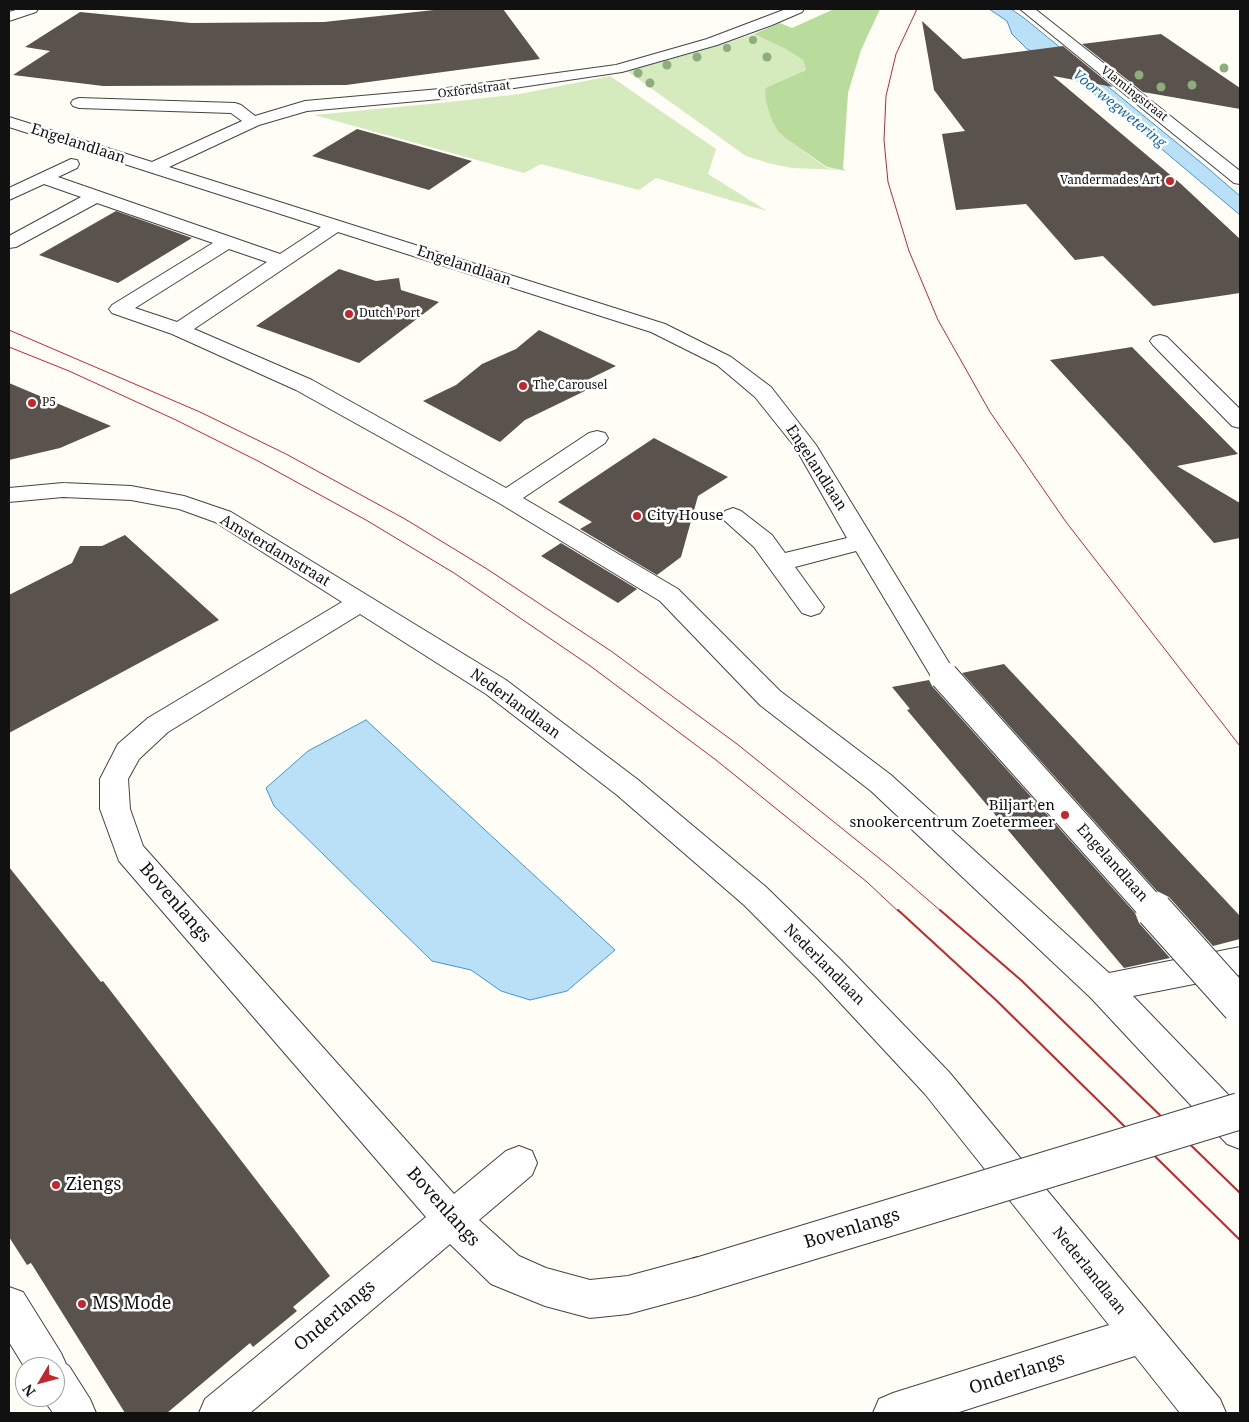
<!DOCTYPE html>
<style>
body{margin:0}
#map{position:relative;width:1249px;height:1422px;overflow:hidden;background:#fffdf5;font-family:"Noto Serif",serif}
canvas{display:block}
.frame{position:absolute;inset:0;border:10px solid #111;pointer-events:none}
.north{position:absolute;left:15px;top:1357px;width:50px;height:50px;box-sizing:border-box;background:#fff;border:1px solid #a0a0a0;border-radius:50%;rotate:233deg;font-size:14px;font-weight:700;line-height:20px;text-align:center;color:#111}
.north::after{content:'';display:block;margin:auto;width:18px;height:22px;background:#c4262e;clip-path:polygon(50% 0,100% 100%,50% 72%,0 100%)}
</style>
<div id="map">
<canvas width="1249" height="1422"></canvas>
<div class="frame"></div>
<div class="north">N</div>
</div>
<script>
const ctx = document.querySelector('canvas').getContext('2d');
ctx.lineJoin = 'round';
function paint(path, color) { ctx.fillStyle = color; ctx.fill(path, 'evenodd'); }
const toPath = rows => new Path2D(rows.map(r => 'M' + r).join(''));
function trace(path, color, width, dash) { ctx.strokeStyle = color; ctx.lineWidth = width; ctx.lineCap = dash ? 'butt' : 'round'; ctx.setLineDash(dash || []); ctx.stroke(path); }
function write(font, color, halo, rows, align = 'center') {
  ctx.font = font + ' "Noto Serif",serif'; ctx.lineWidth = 5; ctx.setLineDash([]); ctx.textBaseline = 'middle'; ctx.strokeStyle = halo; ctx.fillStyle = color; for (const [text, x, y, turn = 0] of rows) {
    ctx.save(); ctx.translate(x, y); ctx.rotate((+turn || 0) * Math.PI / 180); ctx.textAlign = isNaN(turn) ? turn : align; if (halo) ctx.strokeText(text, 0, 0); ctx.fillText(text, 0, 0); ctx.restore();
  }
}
paint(toPath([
 [754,34,787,49,803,60,806,70,765,88,788,140,827,168,843,170,792,168,768,163,746,156,627,71,706,49],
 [610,76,716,149,708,174,767,211,656,178,639,190,541,164,524,173,314,115,450,102,520,94]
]), '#d5ebbd');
paint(toPath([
 [834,9,880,9,861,50,848,93,843,169,847,171,827,167,788,140,778,131,771,118,766,102,765,88,806,70,803,60,786,49,754,34,780,23,792,28]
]), '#b9dc9c');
const water = toPath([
 [989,9,1011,9,1024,18,1204,165,1240,196,1240,215,1119,113,1048,59,1027,49,1012,34,1007,21,989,9],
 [366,720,615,950,567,991,530,1000,501,991,471,970,432,961,274,806,266,788,308,751,366,720]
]);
paint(water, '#b9e0f7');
trace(water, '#3f96cf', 1);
paint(toPath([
 [443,9,503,9,540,59,346,85,103,86,13,75,50,51,25,47,80,12,191,23,324,22],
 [922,21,963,59,1063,46,1113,87,1053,76,1181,184,1240,239,1240,293,1153,306,1103,256,1075,260,1026,204,956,210,942,134,965,131,934,90],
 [1161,34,1240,88,1240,109,1143,92,1082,44],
 [357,129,472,161,429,190,312,156],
 [116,211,192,238,118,283,39,255],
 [339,269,376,281,399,278,401,290,439,302,359,363,256,326],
 [539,330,616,366,583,382,593,387,525,420,500,442,423,401,456,385,482,364,516,349],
 [1132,347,1238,454,1177,466,1240,503,1240,538,1214,543,1130,447,1050,360],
 [9,383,111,426,60,448,9,460],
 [654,438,728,477,698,496,681,557,657,575,580,529,592,522,558,502],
 [125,535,219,620,9,733,9,595,72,563,80,546,102,546],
 [561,543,637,589,618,603,541,556],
 [1004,664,1240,916,1240,939,1213,946,1169,897,1157,891,962,673],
 [929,680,932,686,1135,913,1139,923,1170,958,1124,968,907,710,910,709,892,687],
 [9,867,101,982,103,981,330,1276,293,1307,297,1311,253,1347,250,1343,167,1413,125,1413,31,1263,27,1265,9,1237]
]), '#5a524d');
const minor = toPath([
 [19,9,38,9,36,12,9,21,9,12,19,9],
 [786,9,804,9,802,12,772,25,717,45,622,72,440,99,307,111,259,125,169,167,665,324,731,357,771,387,816,445,957,676,953,683,944,686,935,683,856,551,795,567,824,607,820,613,811,616,802,613,754,547,725,521,721,516,725,511,733,508,741,511,772,535,785,553,847,538,795,447,755,397,717,365,651,332,338,232,194,329,312,380,506,488,589,433,597,431,605,433,608,438,605,443,523,498,678,589,780,691,891,775,1109,973,1240,947,1240,975,1133,996,1240,1107,1240,1149,1227,1144,1091,998,871,791,760,705,660,601,499,503,296,390,172,334,112,313,109,309,112,305,213,243,97,203,16,247,9,248,9,236,81,197,44,184,9,200,9,188,71,159,77,160,79,164,77,168,58,177,280,254,321,227,9,127,9,117,152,162,242,121,231,113,79,108,73,106,71,103,73,100,79,98,235,103,241,105,255,116,305,101,440,89,616,65,707,39,786,9],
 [229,249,267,262,177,322,135,308,229,249],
 [1020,9,1035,9,1240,171,1240,184,1234,183,1020,9],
 [1160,335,1167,337,1240,409,1240,428,1232,426,1153,345,1150,341,1153,337,1160,335],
 [63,483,131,486,184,496,231,512,506,680,637,779,766,887,841,960,949,1072,1220,1399,1226,1413,1180,1413,1135,1356,956,1413,873,1413,879,1399,893,1393,1109,1325,925,1094,819,980,744,905,617,795,486,694,360,614,168,732,139,759,128,779,130,809,143,846,454,1194,506,1151,519,1146,532,1151,537,1163,532,1175,479,1220,519,1256,546,1268,590,1280,628,1276,698,1257,712,1262,717,1276,712,1290,698,1295,628,1314,590,1318,545,1306,491,1284,450,1244,250,1413,199,1413,205,1399,426,1217,119,861,100,809,100,779,118,744,148,718,342,602,215,522,179,509,131,500,63,497,9,502,9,488,63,483],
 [9,1287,23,1292,61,1353,66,1364,69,1366,90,1399,96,1413,53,1413,42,1397,55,1397,55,1367,25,1368,9,1342,9,1287]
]);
trace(minor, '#444', 2);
paint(minor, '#fff');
trace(toPath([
 [917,9,896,54,886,96,884,140,888,182,909,251,938,320,990,412,1066,522,1240,746],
 [9,330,200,412,286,454,405,519,487,569,611,651,737,744,890,867,942,912],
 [9,347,69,371,176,420,258,461,366,520,454,573,589,665,716,760,867,882,899,912]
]), '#c4262e', 1);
trace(toPath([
 [898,910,997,1001,1240,1240],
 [940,910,1022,981,1240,1193]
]), '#c4262e', 2);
const minorBridgeFar1 = toPath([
 [944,676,1155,912]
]);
const minorBridge = toPath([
 [1154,910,1240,1006],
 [698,1276,1240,1111]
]);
trace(minorBridgeFar1, '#444', 30, []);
trace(minorBridge, '#444', 38, []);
trace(minorBridgeFar1, '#fff', 28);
trace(minorBridge, '#fff', 36);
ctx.fillStyle = '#8dad7f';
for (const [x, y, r] of [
 [753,40,4],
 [727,48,4],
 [697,57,4.5],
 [767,57,4.5],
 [667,65,4.5],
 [1224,68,4.5],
 [638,73,4.5],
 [1139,75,4.5],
 [650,83,4.5],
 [1192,85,4.5],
 [1161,87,4.5]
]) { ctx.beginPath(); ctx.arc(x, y, r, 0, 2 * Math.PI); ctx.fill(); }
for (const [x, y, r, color] of [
 [1170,181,5,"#c4262e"],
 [349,314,5,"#c4262e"],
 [523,386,5,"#c4262e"],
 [32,403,5,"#c4262e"],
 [637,516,5,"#c4262e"],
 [1065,815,5,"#c4262e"],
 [56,1185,5,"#c4262e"],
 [82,1304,5,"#c4262e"]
]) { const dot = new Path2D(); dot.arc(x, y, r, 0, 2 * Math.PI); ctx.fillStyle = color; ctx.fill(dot); trace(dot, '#fff', 2); }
write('12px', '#111', '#fff', [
 ["Oxfordstraat",474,90,-7],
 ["Vlamingstraat",1134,94,38]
]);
write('12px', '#111', '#fff', [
 ["Vandermades Art",1160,181,"right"],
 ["Dutch Port",359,314],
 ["The Carousel",533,386],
 ["P5",42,403]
], 'left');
write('italic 14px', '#1768a6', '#fff', [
 ["Voorwegwetering",1119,109,39]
]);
write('15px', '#111', '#fff', [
 ["Engelandlaan",78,144,18],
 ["Engelandlaan",464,266,18],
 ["Engelandlaan",816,468,57],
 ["Amsterdamstraat",275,551,31],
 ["Nederlandlaan",515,704,36],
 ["Engelandlaan",1112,863,48],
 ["Nederlandlaan",824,965,45],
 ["Nederlandlaan",1089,1271,51]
]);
write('15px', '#111', '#fff', [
 ["City House",647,516],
 ["Biljart en",1055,806,"right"],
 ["snookercentrum Zoetermeer",1055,823,"right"]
], 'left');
write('18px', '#111', '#fff', [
 ["Bovenlangs",175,903,49],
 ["Bovenlangs",443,1207,48],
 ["Bovenlangs",852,1229,-17],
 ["Onderlangs",335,1316,-40],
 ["Onderlangs",1017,1374,-18]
]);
write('18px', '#111', '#fff', [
 ["Ziengs",66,1185],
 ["MS Mode",92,1304]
], 'left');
</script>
